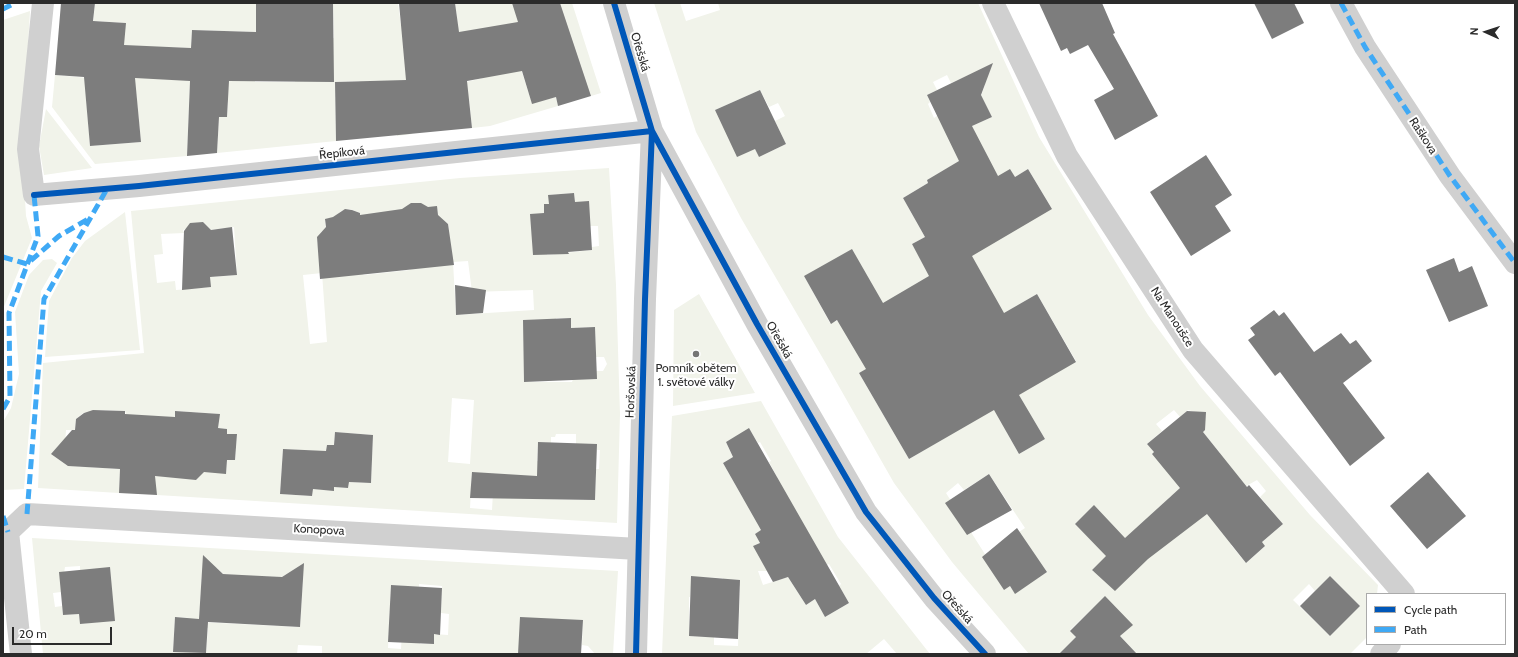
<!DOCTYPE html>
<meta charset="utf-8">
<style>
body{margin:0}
#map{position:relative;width:1518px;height:657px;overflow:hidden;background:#fff;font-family:Cabin,sans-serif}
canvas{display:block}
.frame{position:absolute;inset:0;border:4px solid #2b2b2b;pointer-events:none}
.legend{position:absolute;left:1366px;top:593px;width:140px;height:52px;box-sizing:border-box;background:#fff;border:1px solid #aaa;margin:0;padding:5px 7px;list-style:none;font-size:12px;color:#2b2b2b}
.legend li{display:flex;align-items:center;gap:8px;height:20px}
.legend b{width:20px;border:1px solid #aaa}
.north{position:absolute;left:1466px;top:12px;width:40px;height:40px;-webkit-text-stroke:3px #fff;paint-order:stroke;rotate:273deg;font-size:11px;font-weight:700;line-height:16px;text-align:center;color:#2b2b2b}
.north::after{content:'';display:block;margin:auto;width:14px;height:18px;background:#2b2b2b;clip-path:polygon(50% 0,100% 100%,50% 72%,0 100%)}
.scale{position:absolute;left:12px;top:627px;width:100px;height:18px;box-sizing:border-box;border:2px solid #2b2b2b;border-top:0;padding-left:5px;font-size:12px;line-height:14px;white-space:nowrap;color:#2b2b2b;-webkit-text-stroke:3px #fff;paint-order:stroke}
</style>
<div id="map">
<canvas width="1518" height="657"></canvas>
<div class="frame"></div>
<ul class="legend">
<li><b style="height:5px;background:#0057b8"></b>Cycle path</li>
<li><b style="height:5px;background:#3fa9f5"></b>Path</li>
</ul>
<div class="north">N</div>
<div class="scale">20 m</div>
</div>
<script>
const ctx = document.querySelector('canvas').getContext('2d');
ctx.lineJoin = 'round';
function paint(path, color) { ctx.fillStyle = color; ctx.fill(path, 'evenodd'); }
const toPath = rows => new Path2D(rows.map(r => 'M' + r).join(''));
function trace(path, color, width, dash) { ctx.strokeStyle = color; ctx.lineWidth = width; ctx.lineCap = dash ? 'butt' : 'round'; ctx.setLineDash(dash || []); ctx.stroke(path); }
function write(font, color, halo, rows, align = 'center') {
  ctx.font = font + ' Cabin,sans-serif'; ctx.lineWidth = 4; ctx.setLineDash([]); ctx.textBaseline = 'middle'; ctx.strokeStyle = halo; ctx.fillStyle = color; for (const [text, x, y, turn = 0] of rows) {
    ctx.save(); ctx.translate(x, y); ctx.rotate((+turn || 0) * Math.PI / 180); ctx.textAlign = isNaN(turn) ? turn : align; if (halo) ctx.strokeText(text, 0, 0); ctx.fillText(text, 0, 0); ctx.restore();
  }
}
paint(toPath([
 [95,3,256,3,256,32,192,30,191,48,165,47,187,81,190,81,187,156,95,164,52,107,55,75,88,78],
 [95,21,126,23,94,37],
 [136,92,141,142,90,146,86,96],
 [333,3,398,3,401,25,457,18,455,3,572,3,601,93,591,96,518,60,532,103,556,97,558,106,490,126,472,128,469,99,447,101,405,65,412,134,397,136,394,105,359,81,335,82,336,141,217,153,219,117,227,117,228,103,202,54,256,56,255,82,295,82,295,5,316,38,334,38],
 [476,30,483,78,466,82],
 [654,3,680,3,686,21,720,10,718,3,978,3,1039,137,1148,315,1200,386,1310,515,1378,585,1377,594,1367,594,1367,637,1350,654,1137,654,1120,636,1132,625,1093,608,1070,630,1076,637,1063,650,1066,654,1029,654,952,562,894,483,825,362,741,218,696,132],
 [972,74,982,78,985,85,981,96,992,117,972,126,975,132,937,116,934,118,928,104,930,102,927,95,937,90,933,82,947,75,951,83],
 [760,90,769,107,778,103,785,116,775,121,786,144,759,157,755,149,715,110],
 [970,155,948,215,927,305,931,276,912,244,925,237,903,198,928,183,927,180],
 [1028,169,1052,209,1015,177],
 [804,276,885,307,830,323],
 [1037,294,1076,361,909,459,859,373,950,345],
 [1174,410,1180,417,1188,410,1202,414,1203,432,1220,453,1181,484,1152,454,1154,452,1147,444,1162,431,1156,424],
 [1033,419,1045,439,1019,454,1006,431],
 [989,474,1025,528,1019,532,1047,572,1015,593,990,562,946,493,958,483,964,490],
 [1257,480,1266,491,1260,497,1283,524,1262,542,1265,546,1246,563,1231,545,1237,539,1225,504,1248,485],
 [1171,496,1181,508,1094,572,1092,570],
 [1094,506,1104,537,1096,545,1075,524],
 [1330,576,1360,606,1330,636,1293,600,1309,584,1315,591],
 [30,11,22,148,26,216,32,238,3,309,3,20],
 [46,109,92,168,44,175,39,146],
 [609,168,616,285,620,414,617,523,157,495,125,411,101,410,83,413,76,419,75,430,66,430,65,444,58,446,56,450,73,466,120,469,119,493,38,488,43,363,144,353,131,211,460,178],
 [574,193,575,202,590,226,598,226,599,246,592,247,592,250,547,255,544,204,549,204,549,195],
 [411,203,420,203,428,209,437,208,438,217,448,224,449,233,444,239,409,253,410,270,364,275,318,246,317,238,322,231,326,230,325,220,334,219,341,211,350,209,360,213,360,216,406,209],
 [203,222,211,230,234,227,237,275,210,277,210,287,176,290,175,281,157,283,154,255,163,254,161,234,184,233,183,230],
 [468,261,472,292,533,290,534,310,456,315,453,262],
 [322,273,327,342,310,344,303,275],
 [556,318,570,318,571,328,595,327,596,357,604,357,607,364,603,371,596,371,573,379,572,382,524,382,556,330],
 [452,398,474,400,470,464,448,462],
 [176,411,219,414,218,428,227,429,227,434,237,435,235,460,227,460,226,473,204,471,196,480,174,427],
 [335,432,373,435,371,483,349,482,348,488,334,487,325,470,327,445,334,445],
 [556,434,576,434,576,444,597,444,597,450,600,450,599,469,596,469,595,500,539,499,540,461,537,461,538,442,551,443,551,437,555,437],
 [283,449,315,451,312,496,280,494],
 [472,473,494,474,492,510,470,508],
 [125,212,140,350,45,357,49,301,72,258,85,241],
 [52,259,57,263,41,291,24,489,3,490,3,422,11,408,19,374,15,312,29,275,43,260],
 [699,294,755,393,673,406,674,310],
 [761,401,838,537,930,654,897,654,884,639,866,654,662,654,672,416],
 [749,429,758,443,760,442,771,461,769,462,777,477,743,498,723,463,733,457,726,442],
 [771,525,827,565,829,564,841,584,839,586,849,603,825,617,815,599,806,605,788,577,763,585,758,571,767,571,754,546,760,543,755,534],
 [692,577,723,578,723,585,740,586,738,646,714,645,714,637,689,636,689,597,690,597],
 [32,538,618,571,613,654,595,654,588,646,582,645,583,620,518,654,322,654,322,646,298,645,297,654,43,654],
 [80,566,80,570,115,620,81,624,79,614,63,615,62,606,55,607,53,593,61,592,65,567],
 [217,568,223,574,244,576,282,577,289,573,294,573,303,579,300,627,199,622,202,573,211,569],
 [419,584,442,586,441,613,449,614,448,635,434,634,434,644,420,644,420,634,402,632,401,649,388,648,391,585,419,587],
 [175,617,189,618,189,627,208,628,206,653,173,651]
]), '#f1f3ea');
paint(toPath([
 [61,3,95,3,93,21,126,23,124,45,191,48,192,30,256,32,256,3,333,3,334,82,229,81,227,117,219,117,217,153,187,156,190,81,135,78,141,142,90,146,84,77,55,75],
 [399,3,455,3,459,32,518,22,512,3,560,3,591,96,558,106,556,97,532,104,522,71,467,81,472,128,336,141,335,82,406,80],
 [1039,3,1102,3,1115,33,1113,34,1158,116,1115,140,1094,100,1114,89,1088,45,1070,54,1067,48,1061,51],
 [1254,3,1294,3,1304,23,1272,39],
 [993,63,981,95,992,117,972,126,998,176,1010,169,1015,177,1028,169,1052,209,972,256,1004,313,1037,294,1076,362,1019,395,1045,439,1019,454,994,410,909,459,859,373,866,369,837,320,831,324,804,276,852,249,883,303,929,276,912,244,925,237,903,198,928,183,927,180,959,161,927,95],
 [760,90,786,144,759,157,755,149,737,157,715,110],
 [1206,155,1232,195,1215,206,1231,231,1191,256,1150,192],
 [574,193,575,202,589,201,592,250,568,252,569,254,533,255,530,214,544,213,544,204,549,204,548,195],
 [411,203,421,203,428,207,437,206,438,215,448,224,454,265,320,279,317,237,326,227,325,219,333,217,345,209,352,210,360,213,360,215,402,209],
 [203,222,211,230,232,227,237,275,210,277,211,287,182,290,184,231,190,223],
 [1454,258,1459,272,1472,266,1488,306,1449,322,1426,270],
 [455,285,486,290,483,313,456,315],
 [1274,310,1279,316,1284,312,1314,352,1341,333,1350,344,1356,340,1372,361,1343,383,1385,438,1350,466,1280,372,1275,376,1248,340,1255,335,1250,328],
 [571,318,571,328,595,327,597,379,524,382,523,320],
 [93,410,125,411,125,414,175,417,175,411,220,414,218,428,227,429,227,434,237,434,235,460,227,460,226,474,204,472,196,480,155,476,157,495,119,493,120,469,68,466,51,454,72,430,75,430,76,419,84,413],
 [1187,411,1206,412,1205,430,1203,432,1247,487,1249,485,1283,524,1262,542,1265,546,1246,563,1207,514,1148,559,1115,591,1092,570,1106,556,1075,524,1094,505,1125,538,1180,488,1152,454,1154,452,1147,444],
 [749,428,849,603,825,617,815,599,806,605,788,577,773,582,753,546,760,543,755,534,761,530,723,463,733,457,726,442],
 [335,432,373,435,371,483,349,482,348,488,334,487,334,491,313,489,312,496,280,494,283,449,326,451,327,445,334,445],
 [538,442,597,444,595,500,470,498,472,472,537,476],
 [1428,472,1466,516,1427,549,1390,506],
 [989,474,1012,510,967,535,945,503],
 [1017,528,1047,572,1015,594,1010,586,1004,590,982,557],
 [203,555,223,574,242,575,282,577,304,563,300,627,208,622,206,653,173,652,175,617,199,619],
 [110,567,115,621,80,624,79,614,63,615,59,572],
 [691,576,740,580,738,639,689,636],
 [1330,576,1360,606,1330,636,1300,606],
 [391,585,442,588,440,635,434,634,434,644,388,642],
 [1105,596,1133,625,1120,636,1137,654,1059,654,1076,637,1070,631],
 [520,617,583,620,581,654,518,654]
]), '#7d7d7d');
trace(toPath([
 [43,3,28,149,34,195,139,186,652,131,645,299,636,654],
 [614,3,652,131,757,324,866,512,934,598,985,654],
 [993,3,1067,156,1193,350,1404,594],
 [1341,3,1365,47,1450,176,1515,263],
 [21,654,8,532,27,514,638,549],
 [1381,654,1390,644]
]), '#d0d0d0', 22);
trace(toPath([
 [1341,3,1365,47,1450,176,1515,263],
 [3,9,11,5],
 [3,257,27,264,59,236,90,218],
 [3,409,10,397,9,313,38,236,34,195],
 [27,514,44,299,107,189],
 [3,516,8,532]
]), '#3fa9f5', 5, [10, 5]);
trace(toPath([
 [614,3,652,131,757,324,866,512,934,598,985,654],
 [34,195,139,186,652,131,645,299,636,654]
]), '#0057b8', 6);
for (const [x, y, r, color] of [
 [696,354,4,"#757575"]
]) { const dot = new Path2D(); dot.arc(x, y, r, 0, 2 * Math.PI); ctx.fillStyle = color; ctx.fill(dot); trace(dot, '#fff', 1.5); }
write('12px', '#2b2b2b', '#fff', [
 ["Ořešská",640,52,73],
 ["Raškova",1423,136,57],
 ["Řepíková",342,153,-6],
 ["Na Manoušce",1172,317,57],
 ["Ořešská",779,340,60],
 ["Horšovská",631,392,-88],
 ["Konopova",319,530,3],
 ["Ořešská",957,607,48]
]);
write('12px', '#2b2b2b', '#fff', [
 ["Pomník obětem",696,368],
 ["1. světové války",696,382]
]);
</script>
